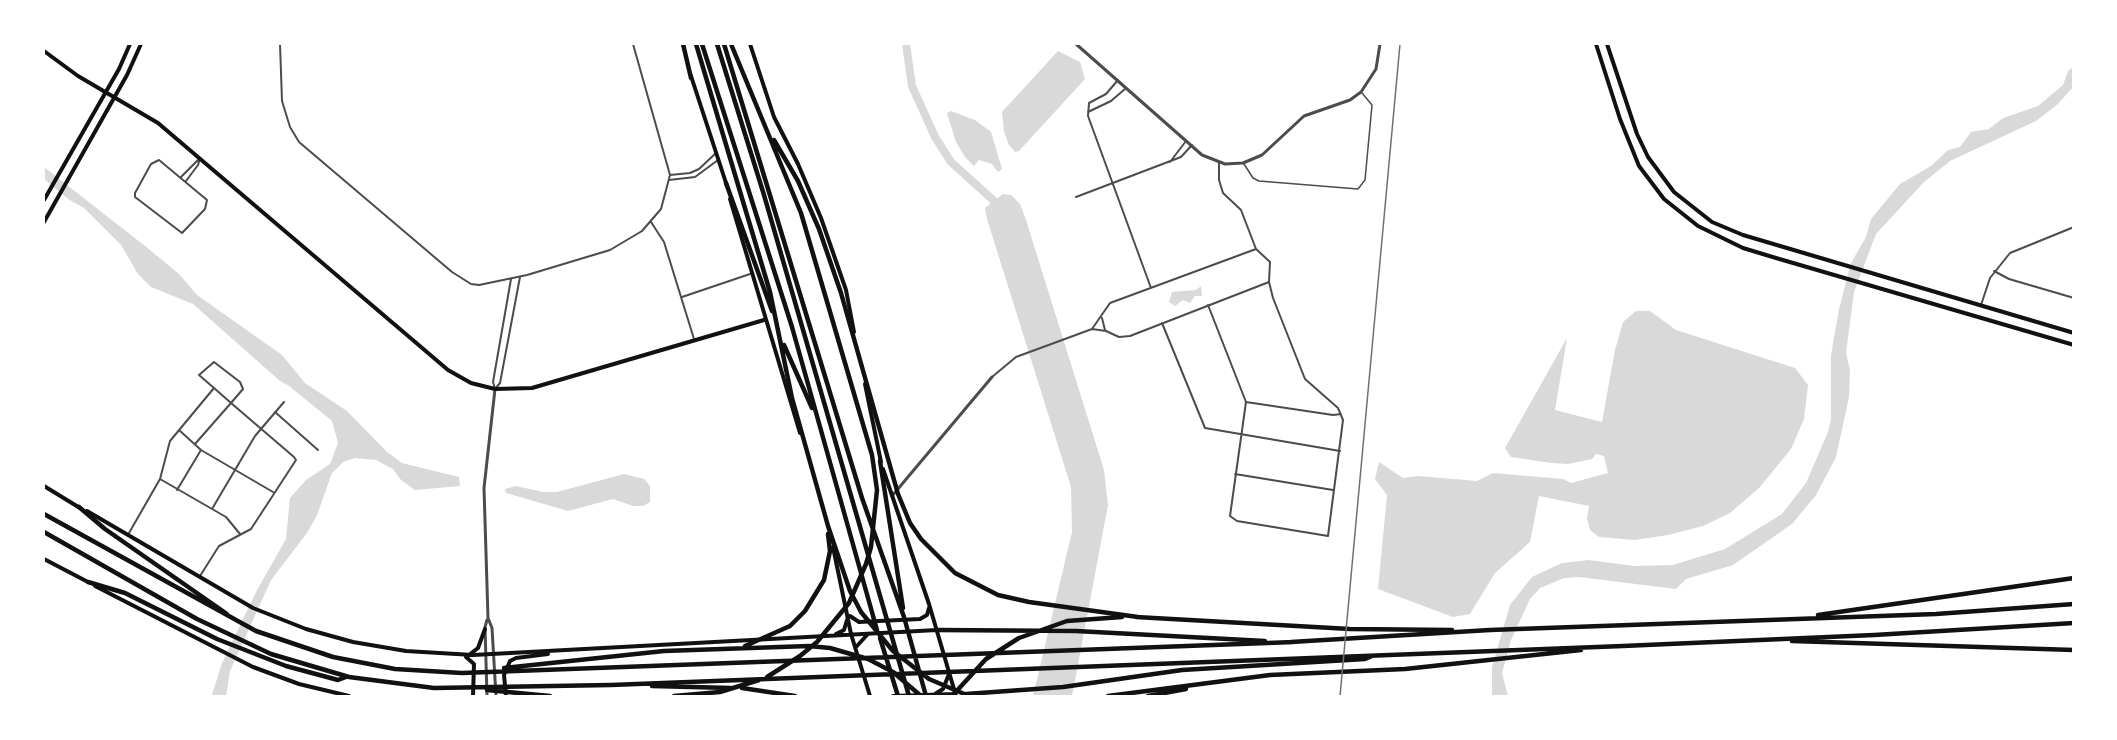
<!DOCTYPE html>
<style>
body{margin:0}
#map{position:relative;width:2117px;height:740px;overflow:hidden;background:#fff;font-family:"Noto Sans",sans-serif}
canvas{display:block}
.frame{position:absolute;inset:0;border:45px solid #fff;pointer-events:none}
</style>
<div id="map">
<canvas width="2117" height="740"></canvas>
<div class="frame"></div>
</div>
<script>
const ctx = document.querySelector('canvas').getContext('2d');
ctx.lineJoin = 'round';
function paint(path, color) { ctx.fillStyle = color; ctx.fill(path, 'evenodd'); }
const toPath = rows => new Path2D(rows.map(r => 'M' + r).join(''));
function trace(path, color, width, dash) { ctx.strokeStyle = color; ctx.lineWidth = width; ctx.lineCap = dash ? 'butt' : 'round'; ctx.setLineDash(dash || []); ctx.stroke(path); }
paint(toPath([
 [1058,51,1080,62,1085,79,1019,151,1015,152,1009,145,1004,132,1002,112],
 [2073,67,2073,87,2058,104,2036,121,1950,161,1924,182,1876,234,1854,292,1846,353,1850,370,1849,397,1836,457,1816,495,1792,524,1733,565,1686,579,1676,589,1579,577,1564,578,1540,588,1530,599,1511,640,1502,673,1508,696,1492,696,1492,667,1510,605,1532,577,1562,563,1589,560,1634,566,1673,565,1725,549,1782,514,1806,483,1828,432,1831,419,1831,355,1839,309,1851,263,1866,237,1871,219,1900,184,1931,166,1948,150,1960,147,1971,132,1989,129,2003,118,2038,106,2063,85,2068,71],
 [951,111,975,120,991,132,1002,169,998,172,992,164,979,160,974,166,965,157,956,142,947,113],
 [44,167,145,246,179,274,197,295,282,355,305,383,347,411,387,452,402,463,459,477,460,486,415,490,401,480,393,469,376,460,355,458,343,462,332,473,317,515,307,533,271,580,230,671,226,696,209,696,212,695,222,663,257,590,286,539,290,498,306,480,330,464,338,443,332,421,289,386,280,381,193,304,151,287,138,274,121,245,84,208,68,199,44,179],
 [1003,194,1011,195,1020,204,1026,220,1104,470,1108,505,1072,696,1033,696,1072,532,1071,487,987,219,985,208],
 [1201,286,1202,296,1195,296,1190,303,1183,300,1175,306,1169,302,1172,292,1196,290],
 [1636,311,1650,311,1676,330,1795,368,1808,385,1804,419,1791,449,1759,488,1730,513,1703,526,1668,535,1635,540,1599,537,1590,530,1587,519,1589,506,1539,496,1530,542,1495,573,1470,614,1453,617,1378,589,1387,495,1375,479,1379,462,1403,478,1418,476,1477,481,1493,473,1563,479,1571,483,1608,473,1604,456,1596,454,1592,459,1568,464,1551,463,1511,457,1505,448,1567,338,1555,410,1602,422,1615,350,1623,322],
 [624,474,644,479,650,486,650,502,643,506,633,506,613,499,568,511,506,493,505,489,516,486,543,492,557,492]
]), '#d9d9d9');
trace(toPath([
 [906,44,912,86,935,137,951,162,993,200,996,208]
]), '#d9d9d9', 8);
trace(toPath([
 [1244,164,1253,178,1259,181,1358,189,1365,180,1372,105,1362,93]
]), '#4c4c4c', 1.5);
trace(toPath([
 [280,44,282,101,290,127,299,142,452,272,471,284,479,285,527,275,610,250,642,231,661,209,670,175,633,44],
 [1118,80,1106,94,1089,103,1088,116,1151,288],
 [1088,112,1111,101,1125,89],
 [159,160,207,200,205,209,182,233,135,197,135,193,151,164,159,160],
 [1170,162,1186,141],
 [1219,162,1219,180,1223,193,1241,210,1256,249],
 [670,175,690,173,699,169,716,153],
 [181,177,200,158],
 [669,180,695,177,718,160],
 [186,181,198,165,200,158],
 [1076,197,1181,157,1192,145],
 [651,222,664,242,694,339],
 [1994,271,2009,279,2074,298],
 [682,297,750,274],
 [1208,305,1246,402,1230,516,1237,521,1328,536,1343,420,1338,408,1305,379,1273,298,1269,282,1270,262,1256,249],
 [1981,305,1990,278,2010,253,2074,227],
 [1102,318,1105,330],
 [1162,323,1205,428,1340,451],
 [1092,329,1106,331,1119,337,1130,336,1269,282],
 [992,377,1016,357,1092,329,1110,303,1256,249],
 [495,389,500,383,520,277],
 [495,389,493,382,511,279],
 [1246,402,1333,415,1341,414],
 [275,412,318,450],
 [179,430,201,450,273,492],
 [195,444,231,403,243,389,240,382,214,362,199,375,214,388,231,403,294,457,296,460,251,529,219,546,200,576],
 [1235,474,1333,490],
 [160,479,226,517,240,534],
 [177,490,201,450],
 [212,509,255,436,284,402],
 [129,533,160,479,170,441,214,388]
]), '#4c4c4c', 2);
trace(toPath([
 [1076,44,1202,155,1225,164,1243,163,1262,155,1304,116,1350,100,1361,92,1376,69,1380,44],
 [495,389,484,488,488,618,492,628,496,696],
 [892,496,992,377],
 [487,620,485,627,487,696]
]), '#4c4c4c', 3);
trace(toPath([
 [750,44,774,117,798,164,821,218,846,290,854,332],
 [44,51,78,76,158,123,448,370,471,383,495,389,532,388,764,320],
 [691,76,727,186],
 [730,199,800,433],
 [44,200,119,69,130,44],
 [44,222,127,75,141,44],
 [865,384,881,462],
 [883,469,929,604,956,696],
 [44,486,80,508],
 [87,511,253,608,306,629,353,642,406,651,473,655,937,630],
 [833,547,851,634,870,696],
 [44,559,88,582],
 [95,586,253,667,299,684,349,696],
 [850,616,859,622,920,619,927,615,929,608],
 [836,634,844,630,847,620],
 [856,647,867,635],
 [469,655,478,648,485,629],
 [466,657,474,664,473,696],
 [935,694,943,689,949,674],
 [506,696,504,675,510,661,516,658,548,654],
 [893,696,955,694]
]), '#111', 4);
trace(toPath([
 [1596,44,1620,119,1639,166,1664,199,1698,226,1743,248,1776,258,2074,345],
 [1607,44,1637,134,1648,157,1674,192,1712,222,1743,235,2074,333]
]), '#111', 4);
trace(toPath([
 [683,44,691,78],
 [696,44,770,292,792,398,828,526,850,591,861,612,893,651,929,679,969,696],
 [702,44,792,327,877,630],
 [717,44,764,195,909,696],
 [724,44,862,498,904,617,926,696],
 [731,44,801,213,872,455,877,490,871,547,866,564,849,603,817,642,800,656,767,677],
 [774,140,798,181,819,229,841,293,898,494,910,523,921,539,955,573,998,595,1029,602,1138,617],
 [726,183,772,311],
 [784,345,812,408],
 [880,461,903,608],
 [79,507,105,529,227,614],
 [44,514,256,631,333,657,395,669,462,673,1294,642],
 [44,532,197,619,271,654,349,677,434,688,611,685,1623,646,1874,635,2074,623],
 [88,582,125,593,217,639,286,666,338,680,346,677],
 [1818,615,2074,578],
 [1136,617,1350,629,1452,630],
 [937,630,1076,631,1265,641],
 [880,638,898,696],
 [1792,641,2074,650],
 [1291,642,1490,630,1936,614,2074,604],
 [745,646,790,626,805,611,824,580,830,551,828,534],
 [504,668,664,651,809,646,830,648,868,659,893,672,921,696],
 [652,686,731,688],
 [742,688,795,696],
 [487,690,550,696],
 [966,694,1063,687,1182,670,1365,659,1372,656],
 [674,696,720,692,759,680],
 [952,696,986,659,1019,638,1067,621,1122,617],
 [1108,696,1270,675,1405,669,1581,650],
 [1148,696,1186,689]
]), '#111', 4.5);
trace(toPath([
 [1340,696,1400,44]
]), '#707070', 1.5);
</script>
